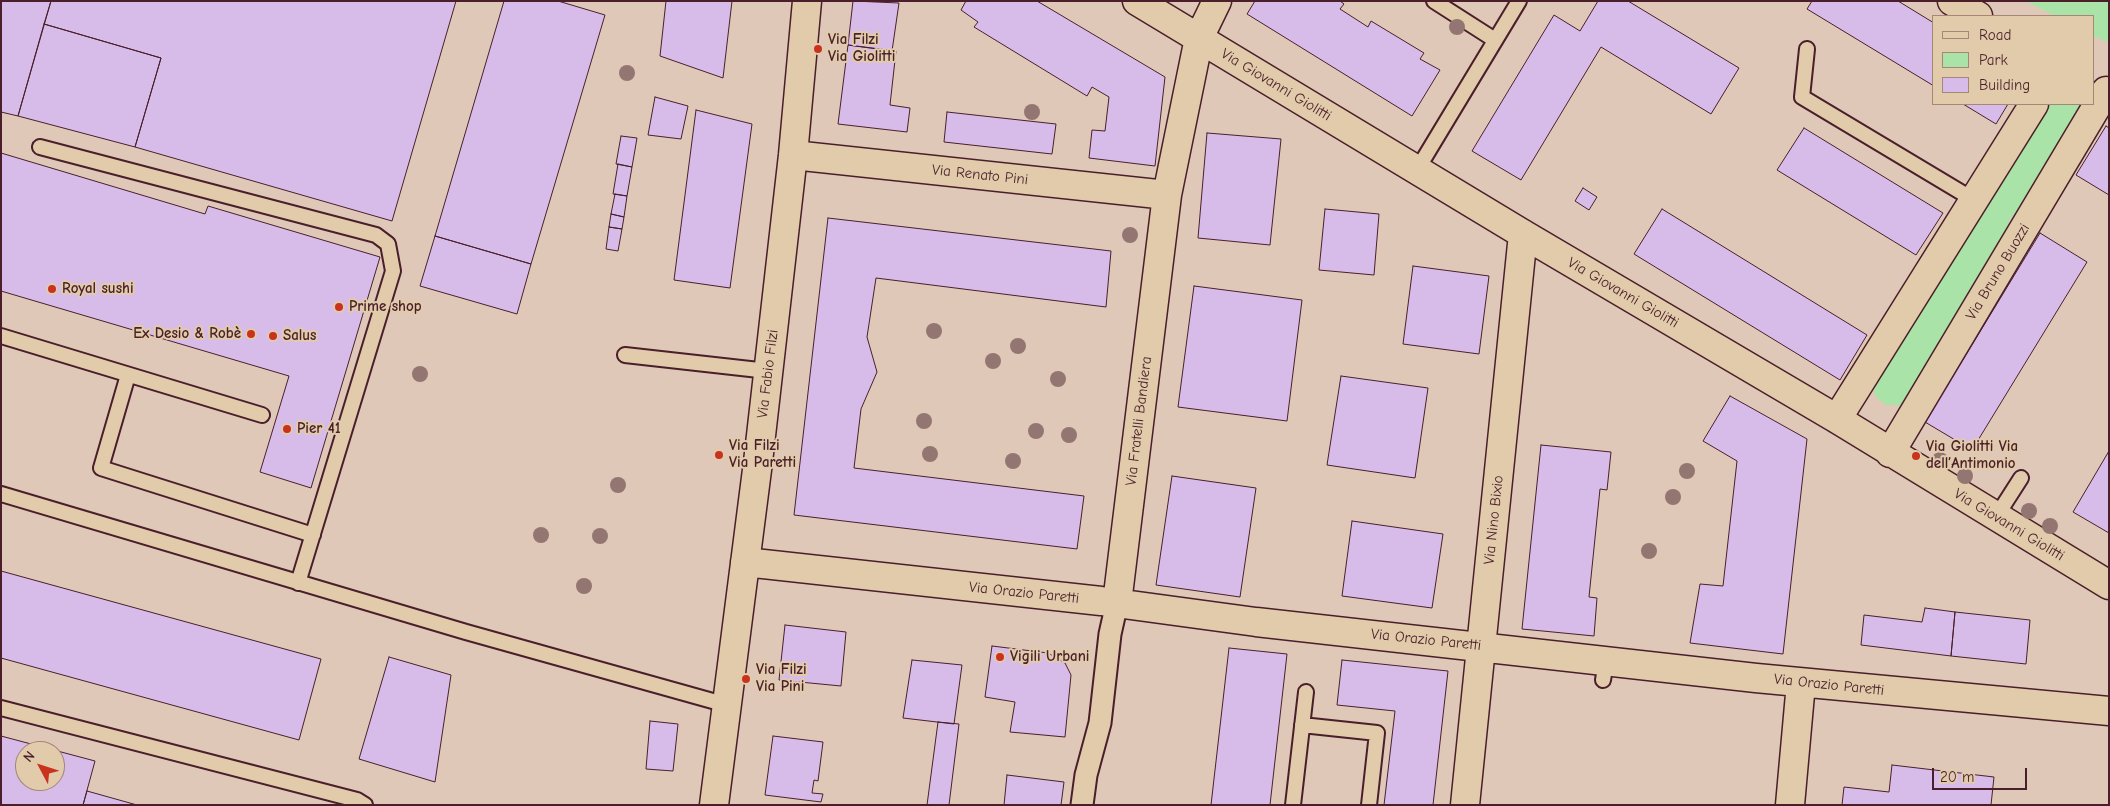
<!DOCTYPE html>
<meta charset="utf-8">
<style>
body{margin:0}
#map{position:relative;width:2110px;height:806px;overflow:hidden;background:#dfc8b7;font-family:"Comic Neue",sans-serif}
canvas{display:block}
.frame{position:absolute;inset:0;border:2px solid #4a1f2b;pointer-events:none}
.legend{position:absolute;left:1932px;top:15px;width:162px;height:90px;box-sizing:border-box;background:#e1cbaa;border:1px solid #a58677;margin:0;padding:6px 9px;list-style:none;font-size:15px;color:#4a1f2b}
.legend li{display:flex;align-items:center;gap:10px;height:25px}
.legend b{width:25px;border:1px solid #a58677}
.north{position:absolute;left:15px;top:741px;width:50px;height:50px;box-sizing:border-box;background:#e1cbaa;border:1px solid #a58677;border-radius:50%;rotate:310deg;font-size:14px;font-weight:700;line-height:20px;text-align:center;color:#4a1f2b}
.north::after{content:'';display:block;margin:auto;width:18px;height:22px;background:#c8321e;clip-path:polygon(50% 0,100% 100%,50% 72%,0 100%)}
.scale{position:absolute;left:1932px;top:768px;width:95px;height:22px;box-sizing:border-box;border:2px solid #4a1f2b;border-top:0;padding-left:6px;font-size:15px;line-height:18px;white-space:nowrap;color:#4a1f2b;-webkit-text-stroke:4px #e1cbaa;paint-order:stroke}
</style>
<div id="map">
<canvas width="2110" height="806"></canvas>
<div class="frame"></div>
<ul class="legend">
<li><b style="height:6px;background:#e1cbaa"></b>Road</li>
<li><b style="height:14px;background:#aae3a7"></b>Park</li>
<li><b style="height:14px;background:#d7bbe9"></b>Building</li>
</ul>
<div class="north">N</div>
<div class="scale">20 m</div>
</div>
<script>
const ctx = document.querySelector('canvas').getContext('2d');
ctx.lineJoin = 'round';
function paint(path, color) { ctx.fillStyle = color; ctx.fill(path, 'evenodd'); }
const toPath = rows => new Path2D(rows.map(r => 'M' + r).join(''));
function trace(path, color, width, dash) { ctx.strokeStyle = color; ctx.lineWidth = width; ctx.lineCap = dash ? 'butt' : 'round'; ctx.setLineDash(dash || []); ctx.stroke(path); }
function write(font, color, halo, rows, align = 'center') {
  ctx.font = font + ' "Comic Neue",sans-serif'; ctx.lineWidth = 4; ctx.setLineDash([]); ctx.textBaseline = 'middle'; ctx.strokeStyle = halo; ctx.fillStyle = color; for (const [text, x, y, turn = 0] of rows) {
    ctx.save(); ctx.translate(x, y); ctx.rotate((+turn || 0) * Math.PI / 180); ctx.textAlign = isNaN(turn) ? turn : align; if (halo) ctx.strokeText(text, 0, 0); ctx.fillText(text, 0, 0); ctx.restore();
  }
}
paint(toPath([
 [2025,1,2109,1,2109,43,2094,36,2094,16,2055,16],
 [2094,80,2102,87,2080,160,2073,175,2058,180,2017,218,2010,217,2007,233,1914,405,1886,405,1876,397,1871,384,2033,104,2094,104]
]), '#aae3a7');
const building = toPath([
 [1,1,51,1,18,116,1,112,1,1],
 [51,1,456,1,392,221,135,147,161,58,44,24,51,1],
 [504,1,558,1,605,15,531,264,435,236,504,1],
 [666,1,732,1,723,78,660,56,666,1],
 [853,1,899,3,892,51,848,45,853,1],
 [966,1,1037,1,1165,77,1155,166,1089,158,1092,130,1105,131,1109,97,1092,87,1087,96,974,27,978,22,961,10,966,1],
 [1255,1,1340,1,1344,4,1340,9,1368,27,1371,21,1424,53,1420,59,1440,70,1412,116,1247,14,1255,1],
 [1598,1,1628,1,1739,68,1711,114,1601,47,1521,180,1472,151,1554,15,1580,31,1598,1],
 [1812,1,1898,1,1934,23,1934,86,1807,9,1812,1],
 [44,24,161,58,135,147,18,116,44,24],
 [848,45,896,51,890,105,910,108,907,132,838,124,848,45],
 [655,97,688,106,681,139,648,135,655,97],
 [1963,104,2008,104,1996,124,1963,104],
 [696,110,752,124,730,288,674,280,696,110],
 [947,112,1056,124,1052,154,944,142,947,112],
 [2106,126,2109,128,2109,195,2076,175,2106,126],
 [1804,128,1943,213,1916,255,1777,170,1804,128],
 [1207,133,1281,139,1270,245,1198,238,1207,133],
 [621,136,637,138,632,167,616,164,621,136],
 [1,153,205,214,208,206,380,257,311,488,260,472,289,376,1,291,1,153],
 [618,164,632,167,627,196,613,194,618,164],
 [1583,188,1597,197,1589,210,1575,201,1583,188],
 [615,194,627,196,624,217,611,214,615,194],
 [1325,209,1379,214,1374,275,1319,270,1325,209],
 [1662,209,1867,335,1840,380,1634,254,1662,209],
 [611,214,624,217,622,229,609,227,611,214],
 [828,218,1111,251,1106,307,876,278,867,337,877,372,861,409,854,468,1084,496,1077,549,794,515,828,218],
 [609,227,622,229,618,251,606,249,609,227],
 [2040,233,2087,262,1972,450,1925,422,2040,233],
 [435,236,531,264,517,314,420,286,435,236],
 [1413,266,1489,276,1479,354,1403,344,1413,266],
 [1194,286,1302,300,1287,421,1178,407,1194,286],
 [1341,376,1428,388,1415,478,1327,465,1341,376],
 [1730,396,1807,439,1783,654,1690,643,1700,584,1723,586,1737,461,1703,441,1730,396],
 [1541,445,1611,452,1607,490,1600,489,1589,597,1597,598,1594,636,1522,629,1541,445],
 [2109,451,2109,533,2073,512,2109,451],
 [1172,476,1256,488,1240,597,1156,585,1172,476],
 [1352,521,1443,534,1432,608,1342,596,1352,521],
 [1,571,321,659,299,740,1,658,1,571],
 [1925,608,1955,612,1951,656,1861,645,1864,615,1922,622,1925,608],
 [1955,612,2030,620,2026,664,1951,656,1955,612],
 [785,625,846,632,841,686,779,680,785,625],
 [992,646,1048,653,1065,663,1071,675,1065,737,1010,732,1015,702,985,697,992,646],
 [1229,648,1287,654,1270,805,1211,805,1229,648],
 [389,657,451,675,435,782,359,759,389,657],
 [912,660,962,665,954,724,903,718,912,660],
 [1342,660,1448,671,1433,805,1384,805,1395,711,1337,705,1342,660],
 [650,721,678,724,673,771,646,769,650,721],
 [938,722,959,724,949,805,927,805,938,722],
 [1,736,95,761,83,805,1,805,1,736],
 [25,751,55,751,55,781,25,781,25,751],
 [773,736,823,742,818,781,814,780,812,793,823,794,821,802,765,795,773,736],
 [1892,765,1994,777,1991,805,1842,805,1844,787,1889,792,1892,765],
 [1007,775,1064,782,1061,805,1004,805,1007,775],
 [87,791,137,805,83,805,87,791]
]);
paint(building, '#d7bbe9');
trace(building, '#4a1f2b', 1);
const service = toPath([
 [1434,1,1495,40],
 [1807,49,1802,97,1974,200],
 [40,147,376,235,388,244,393,271,298,583],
 [1417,170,1519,1],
 [1,336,262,415],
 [625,355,768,371],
 [128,375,101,468,313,535],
 [1,494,466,632,727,705],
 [1996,517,2021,478],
 [1603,680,1606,662],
 [1,708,357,800,365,805],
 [1302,725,1377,733,1369,805],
 [1293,805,1306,692]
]);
const pedestrian = toPath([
 [1082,805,1086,775,1100,723,1110,634,1117,603]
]);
const minor = toPath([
 [1137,1,1523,234,1837,419,2109,585],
 [1952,1,1978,16],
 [793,155,1167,195],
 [1837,419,2034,104],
 [1890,453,2106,91],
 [745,562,1101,601,1256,622,1756,678,2109,711],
 [1117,603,1167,195,1199,38,1217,1],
 [714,805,758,462,793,155,807,1],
 [1465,805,1523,234],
 [1790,805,1801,683]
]);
trace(service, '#4a1f2b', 18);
trace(pedestrian, '#4a1f2b', 25);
trace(minor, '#4a1f2b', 31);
trace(service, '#e1cbaa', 14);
trace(pedestrian, '#e1cbaa', 21);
trace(minor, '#e1cbaa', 28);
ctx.fillStyle = '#937671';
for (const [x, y] of [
 [1457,27],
 [627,73],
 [1032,112],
 [1130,235],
 [934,331],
 [1018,346],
 [993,361],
 [420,374],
 [1058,379],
 [924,421],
 [1036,431],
 [1069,435],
 [930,454],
 [1940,460],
 [1013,461],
 [1687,471],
 [1965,476],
 [618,485],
 [1673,497],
 [2029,511],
 [2050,526],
 [541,535],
 [600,536],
 [1649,551],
 [584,586]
]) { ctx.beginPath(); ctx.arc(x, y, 8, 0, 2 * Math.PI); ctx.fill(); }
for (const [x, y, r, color] of [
 [818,49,5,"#c8321e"],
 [52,289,5,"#c8321e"],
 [339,307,5,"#c8321e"],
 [251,334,5,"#c8321e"],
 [273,336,5,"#c8321e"],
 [287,429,5,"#c8321e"],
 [719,455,5,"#c8321e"],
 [1916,456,5,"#c8321e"],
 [1000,657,5,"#c8321e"],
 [746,679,5,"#c8321e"]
]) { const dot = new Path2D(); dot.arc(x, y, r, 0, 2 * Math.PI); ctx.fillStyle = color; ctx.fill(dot); trace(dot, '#e1cbaa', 2); }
write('bold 15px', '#4a1f2b', '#e1cbaa', [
 ["Via Filzi",828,40],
 ["Via Giolitti",828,57],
 ["Royal sushi",62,289],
 ["Prime shop",349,307],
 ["Ex Desio & Robè",241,334,"right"],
 ["Salus",283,336],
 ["Pier 41",297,429],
 ["Via Filzi",729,446],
 ["Via Paretti",729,463],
 ["Via Giolitti Via",1926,447],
 ["dell’Antimonio",1926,464],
 ["Vigili Urbani",1010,657],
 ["Via Filzi",756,670],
 ["Via Pini",756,687]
], 'left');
write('15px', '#4a1f2b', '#e1cbaa', [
 ["Via Giovanni Giolitti",1276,85,31],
 ["Via Renato Pini",980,175,6],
 ["Via Bruno Buozzi",1998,272,-59],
 ["Via Giovanni Giolitti",1623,293,30],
 ["Via Fabio Filzi",768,374,-83],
 ["Via Fratelli Bandiera",1139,421,-83],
 ["Via Nino Bixio",1494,520,-84],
 ["Via Giovanni Giolitti",2009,525,31],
 ["Via Orazio Paretti",1024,593,6],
 ["Via Orazio Paretti",1426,640,6],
 ["Via Orazio Paretti",1829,685,6]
]);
</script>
